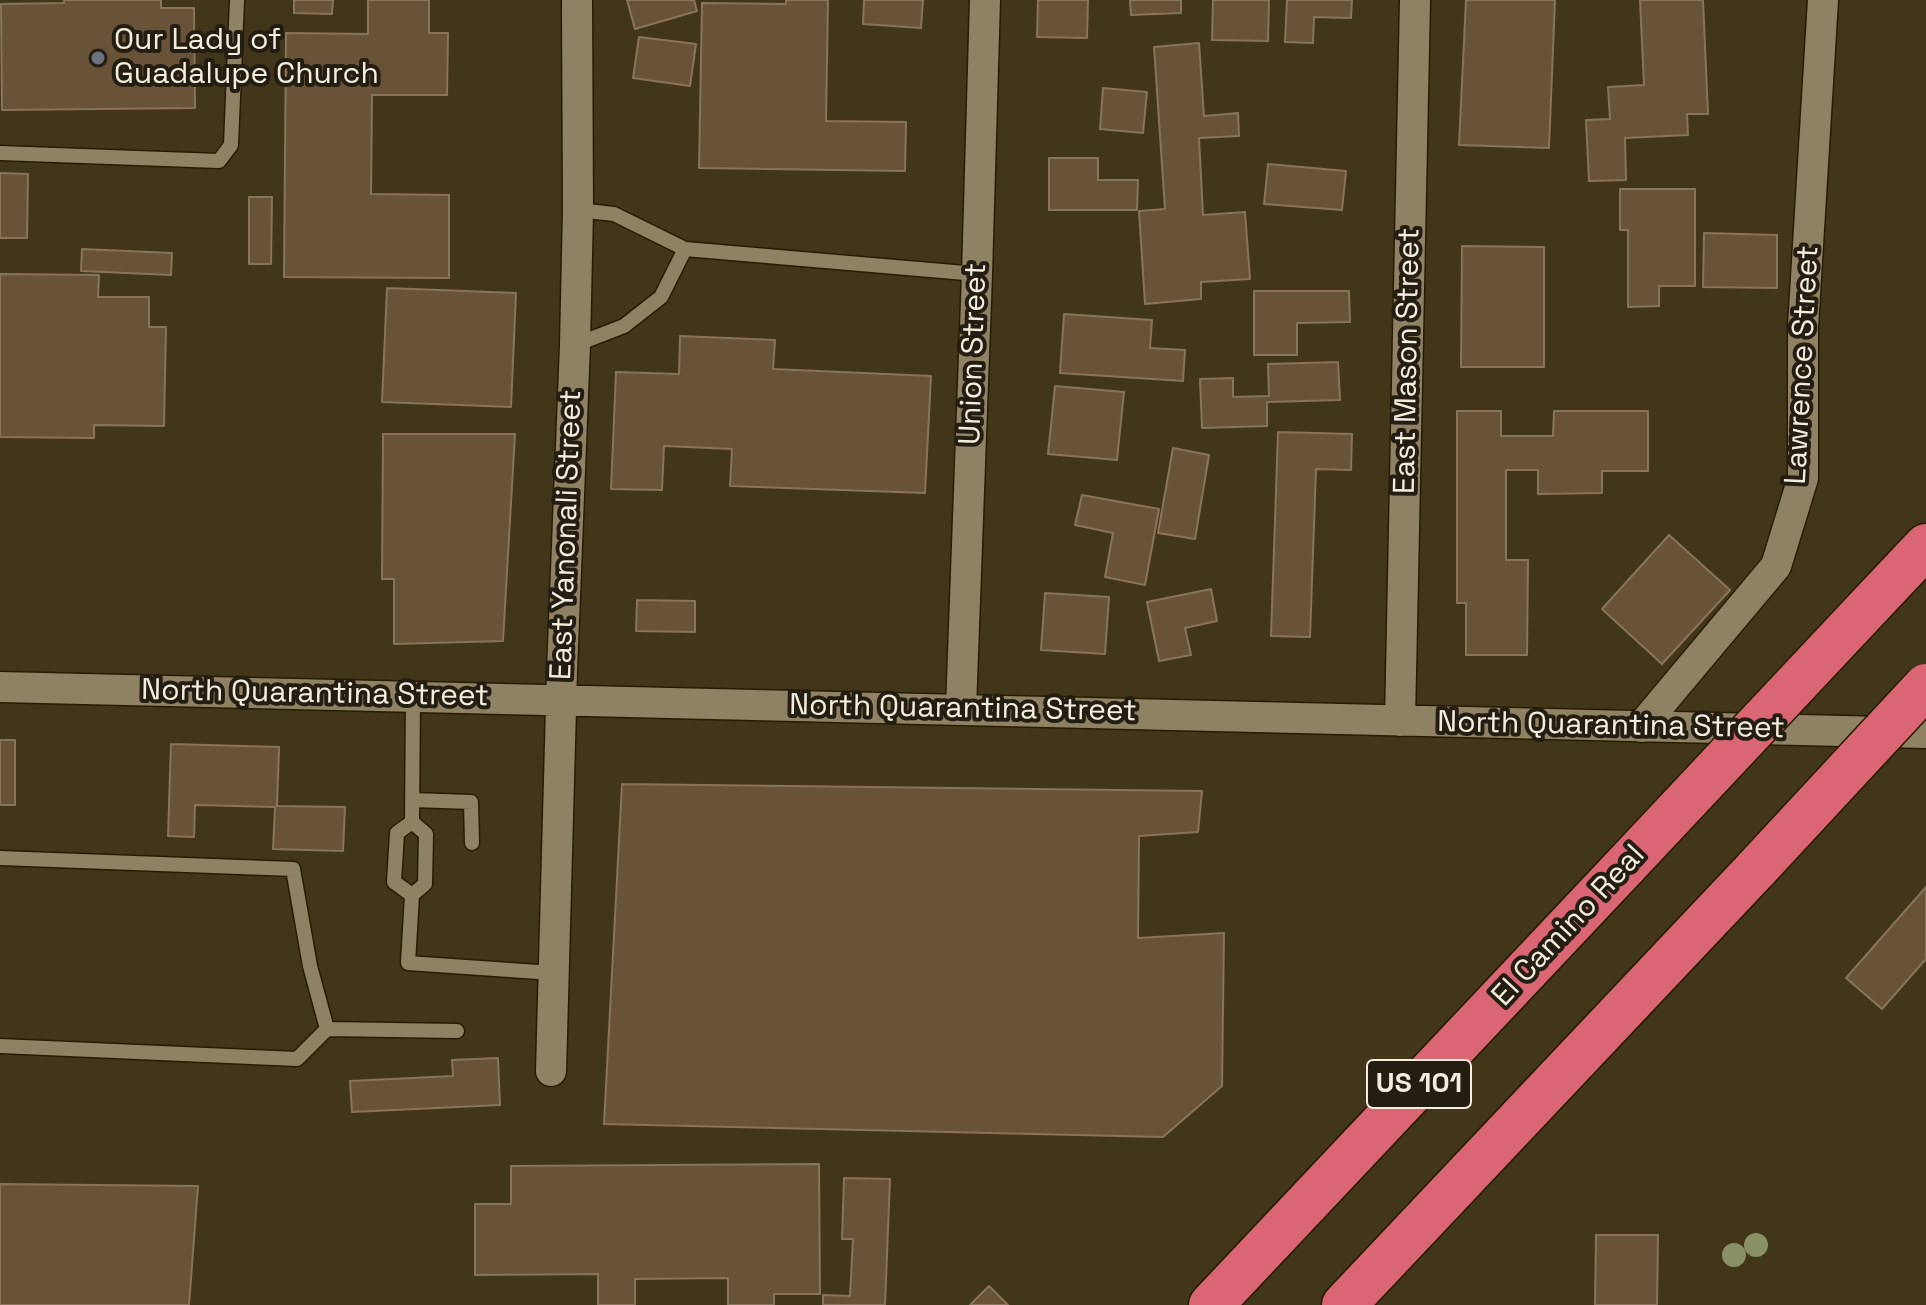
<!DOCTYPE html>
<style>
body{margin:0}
canvas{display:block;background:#41351a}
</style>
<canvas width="1926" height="1305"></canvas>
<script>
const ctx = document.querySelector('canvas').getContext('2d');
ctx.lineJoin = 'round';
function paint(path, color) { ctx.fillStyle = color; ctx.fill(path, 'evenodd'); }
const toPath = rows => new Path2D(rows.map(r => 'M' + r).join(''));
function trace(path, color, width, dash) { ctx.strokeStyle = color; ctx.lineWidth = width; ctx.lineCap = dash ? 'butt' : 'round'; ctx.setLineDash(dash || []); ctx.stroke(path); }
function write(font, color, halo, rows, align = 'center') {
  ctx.font = font + ' "Space Grotesk",sans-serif'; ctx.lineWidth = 8; ctx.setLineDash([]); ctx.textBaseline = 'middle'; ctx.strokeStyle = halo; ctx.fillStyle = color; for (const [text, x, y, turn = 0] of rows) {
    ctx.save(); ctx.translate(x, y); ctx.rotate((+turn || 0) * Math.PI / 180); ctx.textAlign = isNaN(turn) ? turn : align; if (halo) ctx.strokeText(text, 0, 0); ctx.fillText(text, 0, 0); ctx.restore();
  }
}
const building = toPath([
 [64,0,161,0,161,8,194,8,195,108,2,110,1,4,64,3,64,0],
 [294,0,333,0,332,14,294,13,294,0],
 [368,0,429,0,429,33,448,33,447,95,372,95,371,194,449,195,449,278,284,277,286,33,368,34,368,0],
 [627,0,694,0,697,11,635,29,627,0],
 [786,0,828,0,826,121,906,122,905,171,699,168,702,3,786,4,786,0],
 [864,0,923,0,921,28,863,24,864,0],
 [1038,0,1088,0,1087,38,1037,37,1038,0],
 [1130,0,1181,0,1181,13,1131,15,1130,0],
 [1213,0,1269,0,1268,41,1212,40,1213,0],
 [1287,0,1352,0,1351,18,1314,17,1313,43,1285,42,1287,0],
 [1466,0,1555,0,1549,148,1459,145,1466,0],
 [1640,0,1703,0,1708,114,1687,114,1688,135,1625,138,1626,180,1589,181,1586,120,1610,119,1608,87,1644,85,1640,0],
 [639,37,696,44,690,86,633,78,639,37],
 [1199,43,1204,116,1238,113,1239,136,1199,138,1203,215,1245,212,1250,279,1201,282,1201,299,1145,304,1139,211,1165,209,1154,47,1199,43],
 [1103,88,1147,92,1143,133,1100,129,1103,88],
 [1049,158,1098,158,1098,180,1138,180,1137,210,1049,210,1049,158],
 [1268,164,1346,171,1342,210,1264,204,1268,164],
 [0,173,28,174,27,238,0,238,0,173],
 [1620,189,1695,189,1695,286,1659,286,1659,306,1628,307,1628,230,1620,230,1620,189],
 [249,197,272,197,271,264,249,264,249,197],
 [1704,233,1777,235,1777,288,1703,287,1704,233],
 [1462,246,1544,247,1544,367,1461,367,1462,246],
 [82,249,172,253,171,275,81,271,82,249],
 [0,274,99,275,98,297,149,297,149,327,166,327,164,426,94,425,94,438,0,437,0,274],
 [387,288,516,293,511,407,382,402,387,288],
 [1254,291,1349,291,1350,322,1297,323,1297,355,1254,355,1254,291],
 [1064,314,1152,320,1150,348,1185,350,1183,381,1060,373,1064,314],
 [680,336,775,340,773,369,931,376,925,493,730,486,732,449,664,446,662,490,611,489,616,372,679,374,680,336],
 [1338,362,1340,400,1267,402,1267,426,1202,428,1200,379,1233,378,1233,397,1269,396,1268,364,1338,362],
 [1055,386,1124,392,1117,460,1048,454,1055,386],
 [1457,411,1501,411,1501,436,1553,436,1554,411,1648,411,1648,471,1602,471,1602,493,1538,494,1538,470,1506,470,1506,560,1528,560,1527,655,1466,655,1466,603,1457,603,1457,411],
 [1278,432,1352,434,1351,470,1316,469,1310,637,1271,636,1278,432],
 [383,434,515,434,503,641,394,644,394,579,382,579,383,434],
 [1173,448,1209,455,1195,539,1158,533,1173,448],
 [1082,495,1159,509,1145,585,1105,577,1113,533,1075,525,1082,495],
 [1669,535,1730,590,1662,664,1602,609,1669,535],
 [1211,589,1217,621,1185,628,1191,655,1159,661,1147,602,1211,589],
 [1045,593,1109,597,1105,654,1041,650,1045,593],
 [637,600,695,601,695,632,636,631,637,600],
 [0,740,15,740,15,805,0,805,0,740],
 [171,744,279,747,277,806,345,807,343,851,273,849,275,807,195,805,194,837,168,836,171,744],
 [622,784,1202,791,1198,832,1139,836,1138,938,1224,933,1222,1086,1163,1137,604,1124,622,784],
 [1926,887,1926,959,1882,1009,1846,978,1926,887],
 [498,1058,500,1105,352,1112,350,1081,453,1076,452,1060,498,1058],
 [819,1164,820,1294,774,1294,774,1305,728,1305,728,1278,635,1279,635,1305,598,1305,598,1274,475,1275,475,1204,511,1204,511,1166,819,1164],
 [844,1178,890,1179,885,1305,823,1305,823,1295,850,1296,853,1239,842,1239,844,1178],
 [0,1184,198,1186,189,1305,0,1305,0,1184],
 [1596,1235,1658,1235,1657,1305,1595,1305,1596,1235],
 [989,1286,1008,1305,970,1305,989,1286]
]);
paint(building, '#695338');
trace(building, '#88745a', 2);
const lane = toPath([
 [0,153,219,161,231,145,237,0],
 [578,210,614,214,685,249,977,274],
 [575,345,624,326,661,297,685,249],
 [412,800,471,802,472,843],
 [412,822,426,834,425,884,412,895,408,963,553,973],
 [412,822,413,697],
 [0,858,293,869,310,966,327,1029],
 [412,895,394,882,397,833,412,822],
 [0,1046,297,1059,327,1029,457,1031]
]);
const street = toPath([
 [0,687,1926,733],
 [961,708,977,274,985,0],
 [1400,721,1415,0],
 [1641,727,1776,566,1803,478,1803,327,1823,0],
 [551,1071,562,671,575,345,578,210,577,0]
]);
const highway = toPath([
 [1876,599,1926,546],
 [1211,1305,1627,864],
 [1344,1305,1757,868]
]);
trace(lane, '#271c02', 17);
trace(street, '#271c02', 33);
trace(highway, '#271c02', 47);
trace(lane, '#8e8164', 14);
trace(street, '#8e8164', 30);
trace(highway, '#da6674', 44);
const highwayBridge = toPath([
 [1627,864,1876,599],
 [1757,868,1926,686]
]);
trace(highwayBridge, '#271c02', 47, []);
trace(highwayBridge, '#da6674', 44);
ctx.fillStyle = '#889064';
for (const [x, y] of [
 [1756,1245],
 [1734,1255]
]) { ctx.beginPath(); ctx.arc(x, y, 12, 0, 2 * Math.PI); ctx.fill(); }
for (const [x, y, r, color] of [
 [98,58,8,"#6b7280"]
]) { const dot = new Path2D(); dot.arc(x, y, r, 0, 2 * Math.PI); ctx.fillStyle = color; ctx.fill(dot); trace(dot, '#231d12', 3); }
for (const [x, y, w] of [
 [1419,1084,104]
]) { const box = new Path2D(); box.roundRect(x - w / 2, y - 24, w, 48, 6); ctx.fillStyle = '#231d12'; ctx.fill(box); trace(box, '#f4eddd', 2); }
write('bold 28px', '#f4eddd', null, [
 ["US 101",1419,1084]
]);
write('30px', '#f4eddd', '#231d12', [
 ["Our Lady of",114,41],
 ["Guadalupe Church",114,75]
], 'left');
write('30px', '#f4eddd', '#231d12', [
 ["Union Street",974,354,-88],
 ["East Mason Street",1408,361,-89],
 ["Lawrence Street",1803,365,-87],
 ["East Yanonali Street",567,535,-88],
 ["North Quarantina Street",315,694,1],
 ["North Quarantina Street",963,709,1],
 ["North Quarantina Street",1611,726,1],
 ["El Camino Real",1569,926,-47]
]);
</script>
